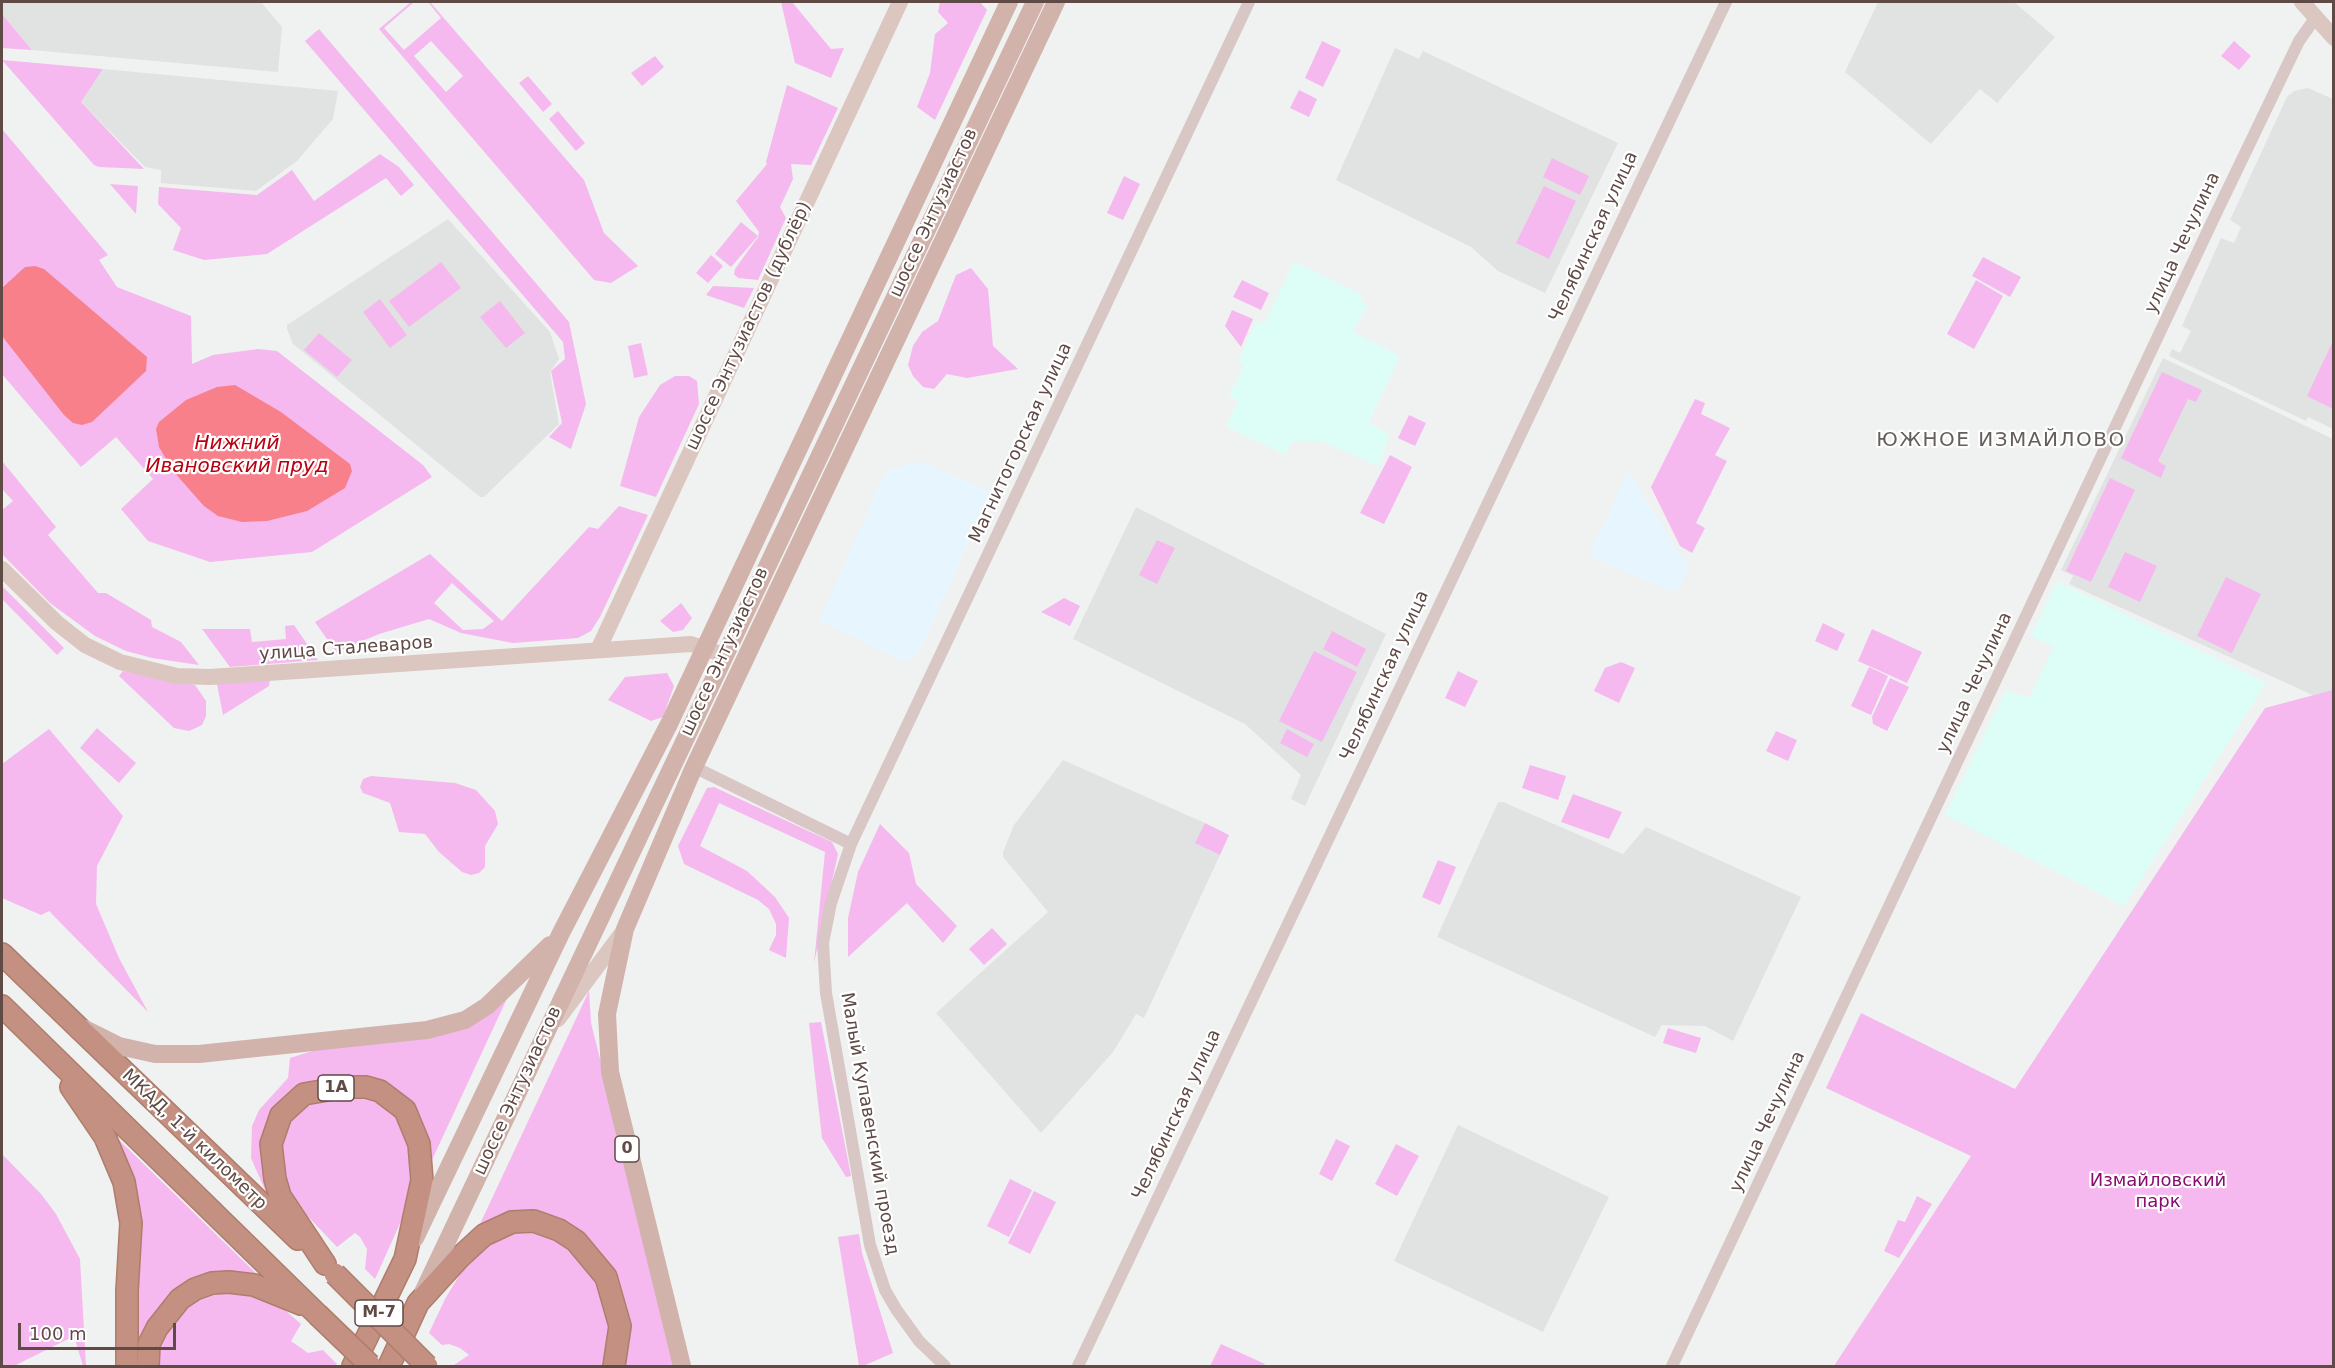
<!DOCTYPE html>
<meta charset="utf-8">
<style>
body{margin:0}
#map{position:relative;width:2335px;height:1368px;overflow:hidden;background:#eff2f1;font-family:"DejaVu Sans",sans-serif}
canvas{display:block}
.frame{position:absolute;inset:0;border:3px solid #5f4a45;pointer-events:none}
.scale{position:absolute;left:18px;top:1323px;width:158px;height:27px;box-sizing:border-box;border:3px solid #5f4a45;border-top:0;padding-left:8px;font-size:18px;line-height:21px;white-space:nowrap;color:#5f4a45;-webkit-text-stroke:4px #fff;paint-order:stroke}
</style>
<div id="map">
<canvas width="2335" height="1368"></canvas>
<div class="frame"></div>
<div class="scale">100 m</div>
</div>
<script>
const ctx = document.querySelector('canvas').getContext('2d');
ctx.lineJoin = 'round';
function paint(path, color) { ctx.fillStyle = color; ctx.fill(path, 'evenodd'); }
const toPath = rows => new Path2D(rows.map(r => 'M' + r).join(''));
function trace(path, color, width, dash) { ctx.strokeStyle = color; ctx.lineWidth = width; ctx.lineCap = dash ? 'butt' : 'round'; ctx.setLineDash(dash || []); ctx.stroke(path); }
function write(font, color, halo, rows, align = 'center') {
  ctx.font = font + ' "DejaVu Sans",sans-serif'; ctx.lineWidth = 4.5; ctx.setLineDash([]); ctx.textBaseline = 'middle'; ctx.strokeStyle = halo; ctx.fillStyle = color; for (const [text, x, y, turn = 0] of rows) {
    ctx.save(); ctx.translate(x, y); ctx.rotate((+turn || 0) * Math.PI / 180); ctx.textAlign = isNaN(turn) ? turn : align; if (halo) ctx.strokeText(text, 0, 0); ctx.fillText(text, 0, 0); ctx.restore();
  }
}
paint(toPath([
 [920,461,991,492,920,651,906,662,819,621,886,471],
 [1628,472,1689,567,1676,593,1589,556]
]), '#e7f5fe');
paint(toPath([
 [2,2,261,2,282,27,278,72,32,50,2,14],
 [1878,2,2014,2,2055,37,1997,103,1980,89,1931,144,1845,72],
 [1395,48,1419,59,1423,51,1618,143,1545,293,1498,271,1471,247,1336,180],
 [103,69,338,91,333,119,297,161,256,191,161,183,161,170,145,167,81,102],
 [2308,88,2333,99,2333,429,2308,417,2306,421,2169,356,2172,349,2180,353,2191,331,2182,326,2221,238,2234,243,2241,227,2230,220,2287,97,2294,91],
 [448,219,550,332,559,359,550,372,559,424,484,497,480,497,293,344,287,329,287,325],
 [2163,358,2333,439,2334,699,2328,702,2069,584,2073,576,2061,570],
 [1136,507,1386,634,1305,806,1291,799,1301,775,1245,724,1073,639],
 [1063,760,1205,823,1196,843,1220,855,1144,1018,1136,1014,1113,1052,1041,1133,936,1013,1048,912,1003,857,1003,852,1014,825],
 [1498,802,1503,802,1623,854,1646,827,1801,897,1733,1041,1705,1026,1662,1025,1655,1037,1437,937],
 [1458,1125,1609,1197,1543,1332,1394,1261]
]), '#e1e3e2');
paint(toPath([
 [1294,262,1363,295,1360,301,1368,304,1353,332,1400,356,1369,422,1389,435,1379,466,1321,441,1293,441,1285,455,1226,426,1238,401,1229,396,1244,365,1238,362,1256,321,1264,324],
 [2057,581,2266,683,2124,906,1945,815,2006,690,2029,698,2054,647,2031,636]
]), '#ddfef7');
paint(toPath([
 [411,2,414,2,384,28,404,50,441,18,428,2,430,2,584,180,604,233,638,266,611,283,594,280,379,29],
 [431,41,463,76,446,92,414,56],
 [781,2,792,2,831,49,844,48,831,78,795,63],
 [940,2,980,2,987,10,935,120,917,107,930,73,935,34,948,23,938,12],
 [2,14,32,50,2,48],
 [319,29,569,322,586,404,571,449,549,437,562,423,551,371,565,359,563,342,305,41],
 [1322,41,1341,50,1323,87,1305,78],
 [2234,41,2251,56,2239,70,2221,56],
 [655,56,664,67,642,86,631,73],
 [2,60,103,69,81,102,144,169,99,167,94,165],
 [528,76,552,104,543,112,519,83],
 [787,85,838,108,811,165,791,164,793,179,780,207,786,218,758,280,738,278,734,274,735,269,758,237,759,232,736,201,767,164,766,162],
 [1299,90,1317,99,1309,117,1290,108],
 [558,111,585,143,576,151,549,119],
 [2,129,108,255,99,260,117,287,191,316,192,364,213,355,258,349,277,351,423,465,432,477,312,552,210,562,148,541,121,509,153,479,116,437,81,467,2,374],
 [380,154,399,167,414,185,401,196,386,178,267,254,204,260,173,250,181,228,158,204,159,187,257,195,292,170,314,201],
 [1552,158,1589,176,1580,195,1543,177],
 [1124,176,1140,184,1123,220,1107,213],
 [110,184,138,186,136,214],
 [1544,186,1576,201,1549,259,1516,243],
 [741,222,758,236,731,267,715,254],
 [711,255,723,266,708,283,696,273],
 [1983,257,2021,277,2010,297,1972,276],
 [441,262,461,288,409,327,389,301],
 [971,268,988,289,993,346,1018,369,967,378,947,374,934,389,923,387,913,376,908,365,913,346,922,332,938,321,956,275],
 [1242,280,1269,293,1261,310,1233,297],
 [1976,280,2003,296,1974,349,1947,334],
 [713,286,754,288,744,308,706,295],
 [380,299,407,335,390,348,363,312],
 [500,301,525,333,506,348,480,317],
 [1232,310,1253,319,1241,347,1225,326],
 [319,333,352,360,337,377,304,350],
 [2333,341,2333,409,2307,396],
 [641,343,648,375,634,378,628,346],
 [2162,372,2202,390,2196,402,2188,399,2158,461,2166,466,2161,478,2121,458],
 [675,376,689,376,697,381,699,404,656,497,620,486,639,417,660,385],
 [1695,399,1705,403,1701,414,1730,428,1715,455,1727,461,1696,523,1705,528,1692,553,1680,546,1651,487],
 [1409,415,1426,423,1415,446,1398,438],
 [1390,455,1412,467,1384,524,1360,513],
 [2,461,56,527,48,535,98,593,106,593,151,620,152,627,181,642,199,665,152,658,126,651,95,636,50,603,2,554,2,510,13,501,2,489],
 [2110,478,2135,490,2091,582,2066,571],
 [619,506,648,515,600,617,591,631,578,638,513,643,461,633,429,619,379,634,336,652,315,622,430,554,502,621,589,527,598,529],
 [452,583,485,613,494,621,483,629,463,630,434,603],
 [1157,540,1175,548,1157,584,1139,575],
 [2125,552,2157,566,2140,602,2108,587],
 [2226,577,2261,594,2232,653,2197,636],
 [2,586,64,648,57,655,2,599],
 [1064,598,1080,606,1070,626,1041,612],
 [681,603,692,618,683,630,673,632,660,621],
 [1823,623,1845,634,1837,651,1815,641],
 [294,625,318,660,230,667,202,629,250,629,252,642,286,639,285,626],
 [1872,629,1922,652,1907,683,1858,661],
 [1332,631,1366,649,1357,667,1323,649],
 [1314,651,1357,672,1322,742,1279,721],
 [1621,662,1635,668,1619,703,1594,691,1605,668],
 [1869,667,1888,676,1871,715,1851,706],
 [123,671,195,685,206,701,206,716,202,725,189,731,174,728,119,676],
 [1458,671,1478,681,1465,707,1445,698],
 [667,673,674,686,663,717,651,721,608,700,625,677],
 [1890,678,1909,687,1887,731,1873,724,1872,717],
 [270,680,269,686,223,715,217,684],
 [2333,690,2333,1366,1834,1366,1971,1156,1826,1088,1861,1013,2015,1089,2265,708],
 [97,728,136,763,119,783,80,748],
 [49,729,123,816,97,866,96,904,119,958,148,1012,49,911,41,915,2,898,2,764],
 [1287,729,1314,744,1307,757,1280,743],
 [1776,731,1797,740,1788,761,1766,751],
 [1530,765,1566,776,1558,800,1522,788],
 [371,776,455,783,476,790,495,811,498,824,485,846,485,867,479,873,471,875,462,872,439,852,425,834,399,832,390,803,363,793,360,787,363,779],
 [714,787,832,842,838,854,814,963,825,852,719,803,700,846,747,871,775,897,789,918,786,958,769,950,776,935,776,924,769,909,758,900,684,864,678,846,707,788],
 [1573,794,1622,812,1609,839,1561,822],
 [1205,823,1229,835,1220,855,1195,843],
 [880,824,909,853,916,884,957,926,943,943,907,903,848,957,848,918,858,872],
 [1438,860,1456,867,1440,905,1422,897],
 [992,928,1007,944,984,965,969,949],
 [589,991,591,1023,677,1366,623,1366,628,1337,575,1230,480,1226,480,1224],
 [510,992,432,1160,430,1162,382,1086,278,1109,276,1201,265,1190,251,1158,252,1126,259,1110,288,1078,290,1058,325,1047,430,1033],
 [821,1022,851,1176,846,1177,822,1138,809,1023],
 [1668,1028,1701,1038,1696,1053,1663,1043],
 [352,1091,386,1101,415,1145,411,1199,375,1279,365,1269,367,1249,360,1237,355,1233,337,1247,296,1204,280,1176,280,1129,315,1096],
 [116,1137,268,1285,191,1285,143,1366,131,1366],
 [1336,1139,1350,1146,1332,1181,1319,1174],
 [1396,1144,1419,1156,1397,1196,1375,1184],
 [2,1154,41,1194,56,1214,80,1259,86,1366,83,1366,74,1336,14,1366,2,1366],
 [1010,1179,1032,1190,1009,1237,987,1226],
 [1034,1191,1056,1202,1030,1254,1008,1243],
 [1917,1196,1932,1204,1899,1258,1884,1251,1898,1220,1905,1222],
 [526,1230,545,1234,564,1243,580,1256,602,1289,611,1335,604,1366,456,1366,454,1365,469,1355,460,1348,449,1344,442,1345,429,1333,445,1299,468,1261,481,1248,507,1233],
 [859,1234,862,1253,893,1353,863,1366,859,1366,838,1237],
 [231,1287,278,1304,301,1324,291,1341,308,1353,323,1350,337,1364,335,1366,154,1366,154,1351,185,1303],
 [1221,1344,1265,1364,1263,1366,1210,1366]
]), '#f5b9ef');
paint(toPath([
 [35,266,44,269,147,357,146,371,92,422,82,425,73,423,64,415,2,336,2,288,25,267],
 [235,385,281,412,350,464,352,471,345,488,307,511,267,521,242,522,218,516,204,506,173,471,159,447,156,429,159,422,186,400,217,387]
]), '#f7808b');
const highway = toPath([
 [2,954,298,1239],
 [2,1006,318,1315],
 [71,1087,105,1137,124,1182,131,1223,127,1291,127,1366],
 [325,1264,280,1196,275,1179,271,1144,281,1115,304,1094,345,1087,366,1087,380,1091,405,1110,419,1144,422,1180,405,1259,353,1366],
 [148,1366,149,1344,157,1328,180,1299,195,1289,212,1283,229,1282,254,1285,301,1304],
 [389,1366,418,1303,460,1257,484,1235,512,1222,534,1221,559,1230,576,1241,606,1277,620,1326,614,1366]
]);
trace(highway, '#b07c6c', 24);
trace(toPath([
 [694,767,851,844],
 [945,1366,919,1341,896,1309,885,1290,870,1245,826,993,823,943,831,903,851,844,1249,2],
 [1078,1366,1726,2],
 [1672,1366,2211,224,2299,41,2316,17]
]), '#d8c7c4', 12);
trace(toPath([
 [2302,2,2334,38],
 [2,569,57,623,85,645,120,662,177,676,210,677,691,644,724,655],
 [598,650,900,2],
 [558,1019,625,929]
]), '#dbc6c0', 16);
trace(toPath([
 [85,1029,119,1046,155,1054,199,1054,427,1030,465,1020,487,1006,550,945],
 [415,1238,561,933,669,724,1009,2],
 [424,1290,1035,2],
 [682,1366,610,1072,607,1014,625,929,694,767,1056,2]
]), '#d1b3ac', 18);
trace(highway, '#c49081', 21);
const highwayBridge = toPath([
 [335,1274,427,1366],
 [318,1315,370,1365]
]);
trace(highwayBridge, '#b07c6c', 24, []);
trace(highwayBridge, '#c49081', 21);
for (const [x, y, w] of [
 [336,1088,36],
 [627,1149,24],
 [379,1313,48]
]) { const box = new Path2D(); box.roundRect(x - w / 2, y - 13, w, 26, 4.5); ctx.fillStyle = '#fff'; ctx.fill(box); trace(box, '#5f4a45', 1.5); }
write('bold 16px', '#5f4a45', null, [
 ["1A",336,1088],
 ["0",627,1149],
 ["М-7",379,1313]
]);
write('18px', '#5f4a45', '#fff', [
 ["шоссе Энтузиастов",934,213,-65],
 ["Челябинская улица",1594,237,-65],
 ["улица Чечулина",2183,243,-65],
 ["шоссе Энтузиастов (дублёр)",749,326,-65],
 ["Магнитогорская улица",1021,443,-65],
 ["улица Сталеваров",346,649,-4],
 ["шоссе Энтузиастов",725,652,-65],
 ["Челябинская улица",1385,676,-65],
 ["улица Чечулина",1975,683,-65],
 ["шоссе Энтузиастов",518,1091,-65],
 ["Челябинская улица",1177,1115,-65],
 ["улица Чечулина",1768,1122,-65],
 ["Малый Купавенский проезд",869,1124,80],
 ["МКАД, 1-й километр",194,1140,44]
]);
write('18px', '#8a0c71', '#fff', [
 ["Измайловский",2158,1181],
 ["парк",2158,1202]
]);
ctx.letterSpacing = '1.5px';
write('20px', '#655e5b', '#fff', [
 ["ЮЖНОЕ ИЗМАЙЛОВО",2001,441]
]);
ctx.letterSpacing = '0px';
write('italic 20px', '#b70010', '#fff', [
 ["Нижний",237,444],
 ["Ивановский пруд",237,467]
]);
</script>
